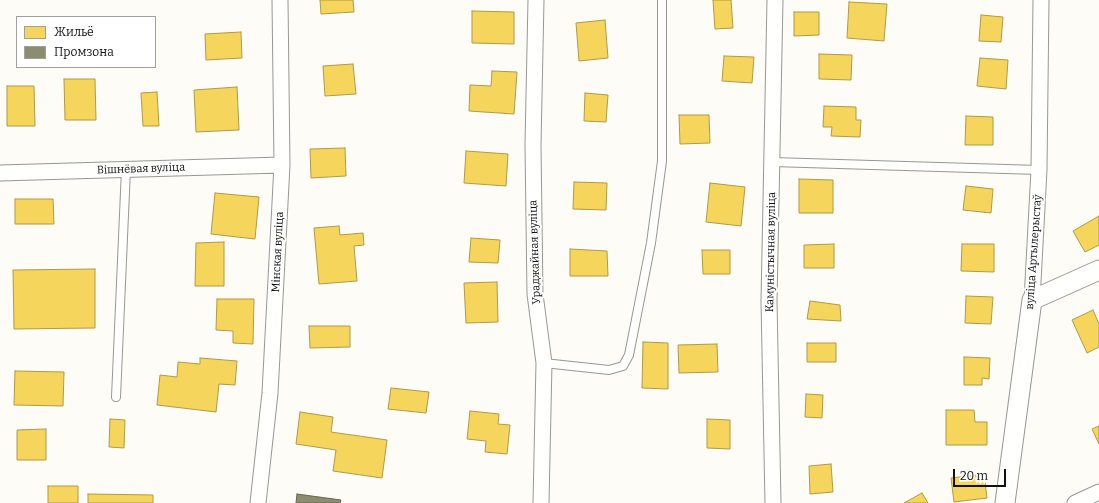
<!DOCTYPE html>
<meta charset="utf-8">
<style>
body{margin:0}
#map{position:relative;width:1099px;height:503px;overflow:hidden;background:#fdfcf7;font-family:Bitter,serif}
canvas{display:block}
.legend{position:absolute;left:16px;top:16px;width:140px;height:52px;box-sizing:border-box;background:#fff;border:1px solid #a0a0a0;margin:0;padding:5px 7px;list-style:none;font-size:12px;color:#111}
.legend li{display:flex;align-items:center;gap:8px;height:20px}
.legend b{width:20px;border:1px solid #a0a0a0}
.scale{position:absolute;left:953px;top:469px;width:53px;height:18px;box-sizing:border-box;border:2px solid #111;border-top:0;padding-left:5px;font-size:12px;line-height:14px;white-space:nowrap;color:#111;-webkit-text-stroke:3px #fff;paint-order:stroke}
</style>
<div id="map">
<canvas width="1099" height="503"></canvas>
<ul class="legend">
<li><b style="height:11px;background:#f6d55c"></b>Жильё</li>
<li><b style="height:11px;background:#8c8c6e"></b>Промзона</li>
</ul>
<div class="scale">20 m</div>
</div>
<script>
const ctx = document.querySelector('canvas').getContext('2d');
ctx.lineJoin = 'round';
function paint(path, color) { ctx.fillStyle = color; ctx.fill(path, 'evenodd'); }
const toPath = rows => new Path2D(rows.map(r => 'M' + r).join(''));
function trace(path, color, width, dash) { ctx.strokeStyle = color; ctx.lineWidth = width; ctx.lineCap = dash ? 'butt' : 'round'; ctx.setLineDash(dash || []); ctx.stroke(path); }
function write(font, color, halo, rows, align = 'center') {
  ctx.font = font + ' Bitter,serif'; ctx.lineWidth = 4; ctx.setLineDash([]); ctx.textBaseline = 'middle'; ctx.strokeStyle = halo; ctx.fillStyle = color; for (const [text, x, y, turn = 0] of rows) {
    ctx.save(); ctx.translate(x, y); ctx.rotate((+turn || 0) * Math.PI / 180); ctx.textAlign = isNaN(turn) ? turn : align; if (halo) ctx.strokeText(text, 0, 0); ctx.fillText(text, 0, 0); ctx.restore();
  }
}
const homes = toPath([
 [320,0,353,0,354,12,321,14,320,0],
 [713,0,731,0,733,28,715,29,713,0],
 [849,2,887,4,884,41,847,38,849,2],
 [472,11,514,12,514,44,472,43,472,11],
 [794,12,819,12,819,35,794,36,794,12],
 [981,15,1003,17,1001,42,979,41,981,15],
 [605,20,608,58,579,61,576,23,605,20],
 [241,32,242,58,206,60,205,34,241,32],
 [819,54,852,55,851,80,819,79,819,54],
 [724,56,754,57,752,83,722,81,724,56],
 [980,58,1008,60,1006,89,977,86,980,58],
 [353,64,356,94,325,96,323,66,353,64],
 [492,71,517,72,514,114,469,111,470,85,491,86,492,71],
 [64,79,95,79,96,120,65,120,64,79],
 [7,86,34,86,35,126,7,126,7,86],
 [237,87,239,130,196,132,194,90,237,87],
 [157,92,159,126,143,126,141,93,157,92],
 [585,93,608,95,606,122,584,121,585,93],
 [824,106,856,107,856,120,861,120,860,137,831,136,832,127,823,127,824,106],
 [679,115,709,115,710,143,680,144,679,115],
 [966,116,993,117,993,145,965,145,966,116],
 [345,148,346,176,311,178,310,149,345,148],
 [466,151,508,154,506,186,464,183,466,151],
 [799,179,833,180,833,213,799,213,799,179],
 [574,182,607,183,606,210,573,209,574,182],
 [710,183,745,187,741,226,706,222,710,183],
 [966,186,993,189,991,213,963,210,966,186],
 [215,193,259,197,255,239,211,234,215,193],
 [15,199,53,199,54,224,15,224,15,199],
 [1099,216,1099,245,1085,252,1073,231,1099,216],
 [339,226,340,235,363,233,364,245,354,246,357,281,319,284,314,228,339,226],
 [471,238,500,240,498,263,469,262,471,238],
 [224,242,224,286,195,286,196,243,224,242],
 [834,244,834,268,804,268,804,245,834,244],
 [962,244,994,244,994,272,961,271,962,244],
 [570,249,607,251,608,276,570,276,570,249],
 [702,250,730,250,730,274,703,274,702,250],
 [95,269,95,328,14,329,13,270,95,269],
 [497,282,498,322,466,323,464,283,497,282],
 [966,296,993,297,991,324,965,323,966,296],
 [217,299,254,299,253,344,233,343,233,331,216,330,217,299],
 [810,301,840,305,841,321,807,319,810,301],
 [1093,310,1099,324,1099,347,1087,353,1072,320,1093,310],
 [309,326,350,326,350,347,310,348,309,326],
 [643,342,668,343,668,389,642,388,643,342],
 [807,343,836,343,836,362,807,362,807,343],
 [717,344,718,372,679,373,678,345,717,344],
 [964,357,990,358,989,379,982,378,982,385,964,385,964,357],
 [200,358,237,361,235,385,219,384,216,412,157,405,160,375,177,377,178,362,200,364,200,358],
 [15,371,64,372,63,406,14,405,15,371],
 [391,388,429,392,426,413,388,409,391,388],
 [806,394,823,395,822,418,805,417,806,394],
 [946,410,974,410,975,422,987,422,987,445,946,445,946,410],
 [470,411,499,414,498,424,510,425,507,454,485,452,486,441,467,439,470,411],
 [300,412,333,417,331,432,387,440,382,478,333,471,336,450,296,444,300,412],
 [110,419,125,420,124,448,109,447,110,419],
 [707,419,730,420,730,449,707,448,707,419],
 [1099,426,1099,444,1092,429,1099,426],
 [46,429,46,460,17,460,17,430,46,429],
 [831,464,833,492,810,494,809,466,831,464],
 [984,474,987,498,954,502,951,478,984,474],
 [48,486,78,486,78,503,48,503,48,486],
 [922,493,928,503,904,503,922,493],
 [88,494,153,495,153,503,88,503,88,494]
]);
paint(homes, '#f6d55c');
trace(homes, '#b19a46', 1);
const industry = toPath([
 [297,494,341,500,340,503,296,503,297,494]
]);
paint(industry, '#8c8c6e');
trace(industry, '#676752', 1);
const service = toPath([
 [772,162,1039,170],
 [544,363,609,370,623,366,629,355,651,243,662,161,662,0],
 [116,397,126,169]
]);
const minor = toPath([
 [536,0,533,145,535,294,544,363,541,503],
 [0,173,282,165],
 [1032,300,1039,170,1041,0],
 [258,503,270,393,282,165,280,0],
 [773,503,769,301,775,0],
 [1075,503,1099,492]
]);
const tertiary = toPath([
 [1005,503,1032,300,1099,270]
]);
trace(service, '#979795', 10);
trace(minor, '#979795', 17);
trace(tertiary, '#979795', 21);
trace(service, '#fffffe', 8);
trace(minor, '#fffffe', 15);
trace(tertiary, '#fffffe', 19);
write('11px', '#111', '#fff', [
 ["Вішнёвая вуліца",141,169,-2],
 ["Мінская вуліца",278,252,-87],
 ["Ураджайная вуліца",535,252,-92],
 ["Камуністычная вуліца",771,252,-89],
 ["вуліца Артылерыстаў",1034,252,-86]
]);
</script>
